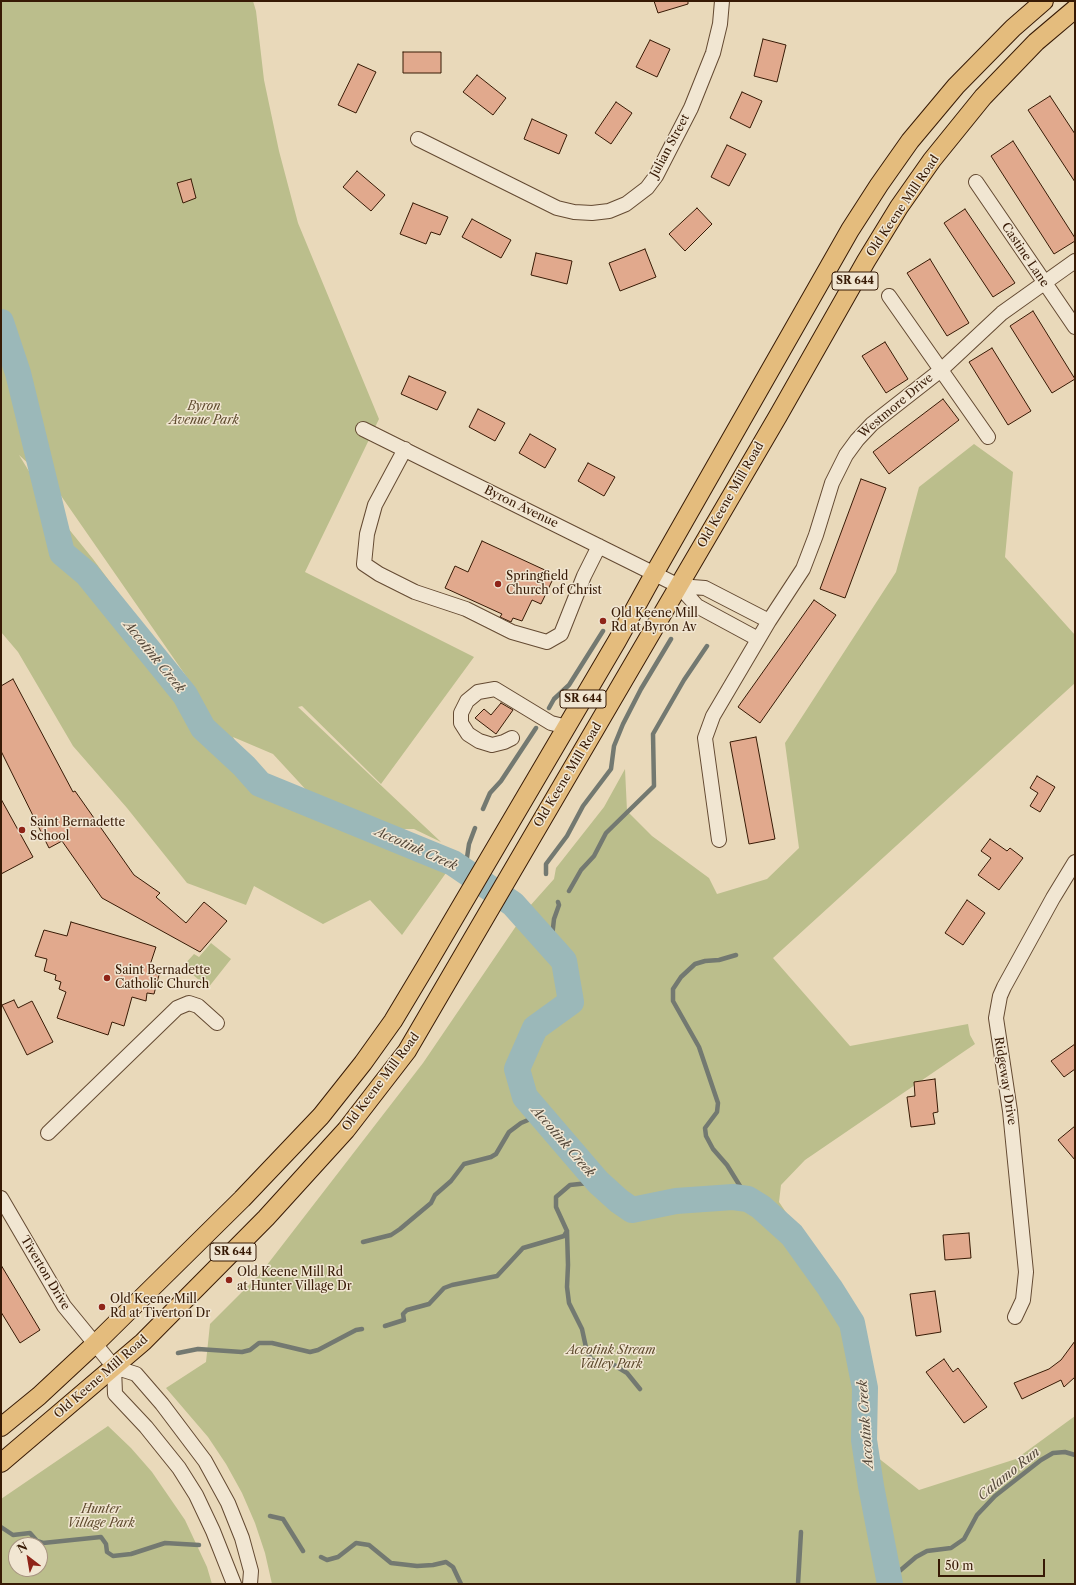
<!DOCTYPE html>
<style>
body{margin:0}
#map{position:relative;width:1076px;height:1585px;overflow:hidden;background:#e9d9ba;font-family:"Libre Caslon Text",serif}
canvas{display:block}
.frame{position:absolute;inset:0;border:2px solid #371a05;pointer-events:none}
.north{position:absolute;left:8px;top:1537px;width:40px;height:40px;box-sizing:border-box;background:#f1e6d2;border:1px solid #a79480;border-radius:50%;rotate:329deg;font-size:11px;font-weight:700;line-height:16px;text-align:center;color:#371a05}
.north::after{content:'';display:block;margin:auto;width:14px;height:18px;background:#8f2418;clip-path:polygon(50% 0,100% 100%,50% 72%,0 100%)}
.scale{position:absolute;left:938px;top:1559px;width:107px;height:18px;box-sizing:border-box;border:2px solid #371a05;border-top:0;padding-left:5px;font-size:12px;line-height:14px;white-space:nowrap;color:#371a05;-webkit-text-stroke:3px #f1e6d2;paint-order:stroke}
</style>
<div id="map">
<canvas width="1076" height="1585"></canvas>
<div class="frame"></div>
<div class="north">N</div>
<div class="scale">50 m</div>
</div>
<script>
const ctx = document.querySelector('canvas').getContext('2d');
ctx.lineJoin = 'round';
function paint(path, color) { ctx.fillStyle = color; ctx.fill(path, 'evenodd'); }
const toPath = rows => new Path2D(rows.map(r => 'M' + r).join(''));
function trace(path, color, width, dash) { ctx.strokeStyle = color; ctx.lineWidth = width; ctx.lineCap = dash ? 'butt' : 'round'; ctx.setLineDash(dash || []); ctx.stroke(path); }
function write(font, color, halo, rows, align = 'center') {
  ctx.font = font + ' "Libre Caslon Text",serif'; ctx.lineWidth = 3; ctx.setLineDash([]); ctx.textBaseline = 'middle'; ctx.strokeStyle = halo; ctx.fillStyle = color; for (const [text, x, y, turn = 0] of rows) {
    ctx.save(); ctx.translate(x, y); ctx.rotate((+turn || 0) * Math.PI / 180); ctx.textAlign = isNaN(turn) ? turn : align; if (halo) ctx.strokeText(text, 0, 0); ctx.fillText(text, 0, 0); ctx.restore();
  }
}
paint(toPath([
 [1,1,253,1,256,11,264,80,279,151,298,223,379,419,305,572,474,657,381,784,302,706,298,707,441,842,414,829,379,829,453,863,402,935,370,900,323,924,254,886,246,905,187,883,127,808,73,746,18,652,1,632],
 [19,455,57,490,195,689,176,671,93,559,51,507],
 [233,737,273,754,333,819,260,784],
 [974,444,1013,472,1005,557,1075,635,1075,683,773,958,850,1046,968,1024,970,1035,975,1044,805,1160,781,1185,779,1202,864,1328,877,1457,919,1490,1016,1459,1075,1416,1075,1584,272,1584,265,1553,255,1523,242,1493,226,1464,208,1437,166,1388,206,1362,210,1324,260,1274,423,1063,529,907,554,879,556,868,604,807,625,769,627,811,652,836,709,878,717,894,767,879,799,848,785,743,896,572,919,487],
 [211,943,231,959,208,988,183,966,194,954,199,957],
 [108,1426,131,1448,152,1472,185,1520,207,1567,212,1584,1,1584,1,1499],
 [16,1545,40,1545,40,1569,16,1569]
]), '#bbbe8c');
trace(toPath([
 [549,708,554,699,569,685,603,631],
 [483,809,490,793,501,781,536,728],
 [465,871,469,844,475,828],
 [546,874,546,864,567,836,583,806,611,769,614,746,623,724,641,689,671,639],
 [569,891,581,870,594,856,606,833,654,786,653,734,684,680,707,646],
 [551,946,554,919,559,905,558,902],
 [736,955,719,960,705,961,695,964,681,977,673,989,673,1001,699,1047,718,1103,717,1112,705,1128,706,1136,713,1149,727,1165,748,1199],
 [598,1182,570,1185,556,1197,556,1207,567,1231,568,1265,567,1287,569,1303,582,1329,587,1352,592,1360,614,1365,627,1373,640,1389],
 [363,1242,391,1235,400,1229,431,1203,435,1195,451,1181,464,1164,491,1157,496,1154,509,1132,521,1123,540,1115],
 [385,1326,404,1320,403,1314,407,1310,429,1304,444,1288,452,1285,497,1276,523,1248,564,1236,567,1231],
 [178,1353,198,1349,242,1352,250,1350,259,1343,272,1343,310,1352,318,1350,356,1330,362,1329],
 [270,1516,283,1519,303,1551],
 [1,1527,13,1535,30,1533,37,1541,43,1543,101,1537,106,1544,107,1552,113,1556,131,1554,165,1543,199,1545],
 [321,1557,327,1560,338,1557,356,1543,369,1545,391,1563,417,1566,433,1565,446,1562,453,1567,461,1584],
 [889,1580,916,1557,927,1551,951,1548,964,1539,977,1515,995,1496,1041,1460,1053,1453,1065,1452,1075,1455],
 [798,1584,801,1532]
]), '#737971', 4.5);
trace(toPath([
 [1,322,18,373,62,553,87,574,185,695,203,728,244,766,260,784,453,863,513,904,564,961,571,1002,535,1028,517,1069,525,1097,598,1182,619,1201,632,1210,676,1201,733,1197,748,1199,761,1207,792,1235,830,1288,852,1323,865,1388,864,1440,871,1486,890,1584]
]), '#9bb8b9', 26);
const building = toPath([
 [654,1,688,1,688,4,658,13,654,1],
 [763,39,786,45,777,82,754,76,763,39],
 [650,40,670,49,657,77,636,67,650,40],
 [403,52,441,52,441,73,403,73,403,52],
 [358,64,376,72,356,113,338,105,358,64],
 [477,75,506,98,493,115,463,92,477,75],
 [742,92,762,101,750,128,730,118,742,92],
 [1050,96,1075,134,1075,182,1028,110,1050,96],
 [616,102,632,113,611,144,595,133,616,102],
 [532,119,567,135,559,154,524,139,532,119],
 [1013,141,1075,238,1075,241,1054,254,991,156,1013,141],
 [727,145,746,154,729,186,711,177,727,145],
 [357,171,385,195,371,211,343,187,357,171],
 [191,179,196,198,183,203,177,183,191,179],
 [413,203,448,217,440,235,431,232,426,244,400,234,413,203],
 [697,208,712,224,685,251,669,234,697,208],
 [965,209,1015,283,993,297,944,223,965,209],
 [472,219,511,240,501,258,462,237,472,219],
 [645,249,656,277,620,291,609,263,645,249],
 [536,253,572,261,567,284,531,275,536,253],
 [930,259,969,323,947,336,907,273,930,259],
 [1033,311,1075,379,1052,393,1010,326,1033,311],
 [885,342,908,379,886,393,862,356,885,342],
 [992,348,1031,411,1008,425,969,362,992,348],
 [409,376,446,392,437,410,401,394,409,376],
 [943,399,959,420,889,474,873,452,943,399],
 [478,409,505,423,495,441,469,427,478,409],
 [530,434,556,449,545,468,519,453,530,434],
 [588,463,615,477,604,496,578,481,588,463],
 [861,479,886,488,845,598,820,589,861,479],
 [482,541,547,571,544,578,552,581,541,604,532,600,522,621,513,618,511,622,500,617,502,614,445,588,455,566,468,572,482,541],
 [814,600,836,615,760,723,738,707,814,600],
 [13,679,73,792,75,791,134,875,160,893,156,897,186,923,204,902,227,921,200,952,102,898,62,841,49,848,1,751,1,686,13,679],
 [501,703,513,710,496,734,475,718,484,709,491,715,501,703],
 [756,737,775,839,749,844,730,742,756,737],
 [1037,776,1055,787,1040,812,1030,806,1038,793,1030,788,1037,776],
 [1,799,33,857,1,874,1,799],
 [990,839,1007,851,1010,848,1023,858,999,890,978,875,991,858,981,851,990,839],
 [967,900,985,913,963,945,945,933,967,900],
 [71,922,156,947,148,971,159,975,154,994,147,993,146,1001,132,997,124,1026,112,1022,108,1035,57,1018,66,992,59,989,61,982,55,980,56,975,44,971,47,959,35,956,44,930,67,936,71,922],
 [14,1000,18,1008,32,1001,53,1042,27,1055,2,1005,14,1000],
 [1075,1044,1075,1069,1064,1077,1051,1061,1075,1044],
 [935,1079,938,1112,933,1113,935,1124,911,1127,907,1097,915,1096,914,1082,935,1079],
 [1075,1126,1075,1160,1058,1140,1075,1126],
 [969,1233,971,1258,945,1260,943,1235,969,1233],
 [1,1265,40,1330,20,1343,1,1312,1,1265],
 [935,1291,941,1332,916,1336,910,1294,935,1291],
 [1075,1341,1075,1377,1064,1387,1061,1380,1022,1399,1014,1383,1049,1369,1061,1360,1075,1341],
 [944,1359,953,1372,958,1368,987,1407,964,1423,926,1372,944,1359]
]);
paint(building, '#e1a98d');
trace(building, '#371a05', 1);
const minor = toPath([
 [418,139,557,208,574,212,592,213,609,211,626,204,647,188,656,176,691,108,713,53,720,24,722,1],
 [976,182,1075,327],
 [889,296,988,437],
 [363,429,679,586,705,588,769,621],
 [405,449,375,505,367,534,364,564,379,574,415,592,466,609,512,632,547,642,561,634,584,576,599,546],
 [679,586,697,606,758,639],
 [512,738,504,742,492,745,479,741,468,734,461,723,461,713,467,701,478,692,495,689,551,723,567,727],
 [719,840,705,738,713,716,769,621,803,569,816,535,832,483,846,455,857,440,872,424,941,370,1002,313,1075,261],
 [48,1133,177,1008,189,1003,198,1006,217,1023],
 [1,1198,64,1306,114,1367,115,1394,146,1427,179,1468,196,1495,213,1531,234,1584],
 [1015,1317,1023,1300,1026,1272,1010,1111,996,1018,1000,996,1004,987,1053,898,1075,862],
 [114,1367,136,1374,162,1404,205,1461,228,1503,242,1538,251,1571,250,1584]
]);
const major = toPath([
 [1,1427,39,1396,96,1343,242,1199,321,1116,363,1063,393,1021,426,966,617,641,654,574,850,230,879,185,910,141,956,86,1013,28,1044,1],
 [1,1463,143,1342,266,1218,346,1130,407,1051,778,416,866,261,899,207,932,160,983,97,1036,42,1075,9]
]);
trace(minor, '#644a32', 16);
trace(major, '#371a05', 20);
trace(minor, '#f1e6d2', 14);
trace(major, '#e4bc7d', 18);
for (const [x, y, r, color] of [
 [498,584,4,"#8f2418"],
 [603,621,4,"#8f2418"],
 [22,830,4,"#8f2418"],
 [107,978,4,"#8f2418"],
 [229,1280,4,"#8f2418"],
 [102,1307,4,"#8f2418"]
]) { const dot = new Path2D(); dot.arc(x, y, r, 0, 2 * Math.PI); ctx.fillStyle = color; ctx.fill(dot); trace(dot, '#f1e6d2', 1.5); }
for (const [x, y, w] of [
 [855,281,46],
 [583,699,46],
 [233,1252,46]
]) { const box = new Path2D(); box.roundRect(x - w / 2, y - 9, w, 18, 3); ctx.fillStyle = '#f1e6d2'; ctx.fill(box); trace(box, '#371a05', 1); }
write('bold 11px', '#371a05', null, [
 ["SR 644",855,281],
 ["SR 644",583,699],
 ["SR 644",233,1252]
]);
write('12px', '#371a05', '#f1e6d2', [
 ["Julian Street",670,146,-62],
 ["Old Keene Mill Road",903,206,-56],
 ["Castine Lane",1025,255,56],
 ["Westmore Drive",896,406,-40],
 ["Old Keene Mill Road",731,495,-60],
 ["Byron Avenue",521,507,26],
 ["Old Keene Mill Road",568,775,-59],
 ["Ridgeway Drive",1005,1081,81],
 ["Old Keene Mill Road",381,1082,-53],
 ["Tiverton Drive",45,1273,59],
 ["Old Keene Mill Road",101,1377,-41]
]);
write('italic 12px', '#5f4b2e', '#f1e6d2', [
 ["Byron",204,407],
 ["Avenue Park",204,421],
 ["Accotink Stream",611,1351],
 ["Valley Park",611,1365],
 ["Hunter",101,1510],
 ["Village Park",101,1524]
]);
write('12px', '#371a05', '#f1e6d2', [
 ["Springfield",506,577],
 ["Church of Christ",506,591],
 ["Old Keene Mill",611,614],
 ["Rd at Byron Av",611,628],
 ["Saint Bernadette",30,823],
 ["School",30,837],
 ["Saint Bernadette",115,971],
 ["Catholic Church",115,985],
 ["Old Keene Mill Rd",237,1273],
 ["at Hunter Village Dr",237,1287],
 ["Old Keene Mill",110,1300],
 ["Rd at Tiverton Dr",110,1314]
], 'left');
write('italic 13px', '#55493b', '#f1e6d2', [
 ["Accotink Creek",154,657,51],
 ["Accotink Creek",416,849,24],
 ["Accotink Creek",563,1142,49],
 ["Accotink Creek",866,1424,-94],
 ["Calamo Run",1009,1474,-39]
]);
</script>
